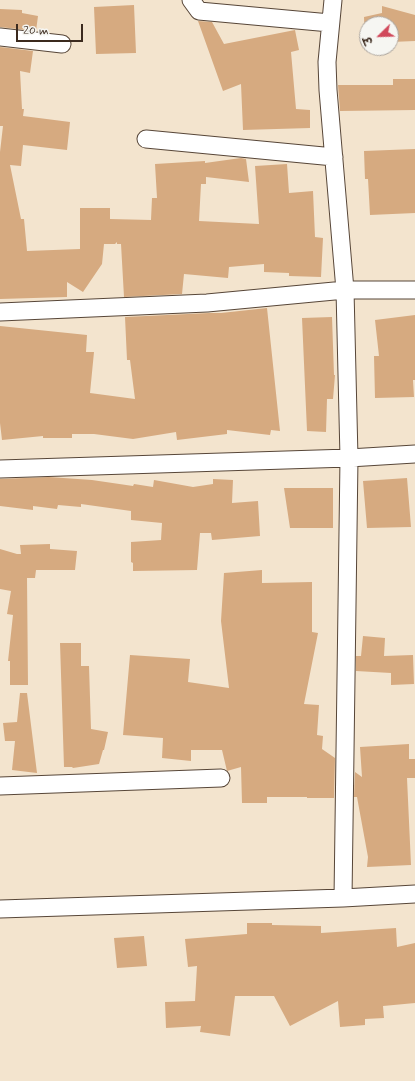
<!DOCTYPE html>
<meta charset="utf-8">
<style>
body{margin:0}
#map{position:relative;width:415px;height:1081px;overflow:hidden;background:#f3e4ce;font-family:Mynerve,"Playpen Sans Deva",sans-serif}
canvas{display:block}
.north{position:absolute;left:359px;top:16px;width:40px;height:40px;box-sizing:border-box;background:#f6f6f2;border:1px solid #aba49d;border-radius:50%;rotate:247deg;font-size:11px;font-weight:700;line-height:16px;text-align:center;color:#3b2a1e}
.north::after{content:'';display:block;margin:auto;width:14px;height:18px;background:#d1495b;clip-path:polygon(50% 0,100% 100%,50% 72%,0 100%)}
.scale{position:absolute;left:16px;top:24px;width:67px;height:18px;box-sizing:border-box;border:2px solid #3b2a1e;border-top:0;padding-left:5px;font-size:12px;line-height:14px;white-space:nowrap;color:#3b2a1e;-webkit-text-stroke:3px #f6f6f2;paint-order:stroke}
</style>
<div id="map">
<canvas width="415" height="1081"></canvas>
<div class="north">उ</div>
<div class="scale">20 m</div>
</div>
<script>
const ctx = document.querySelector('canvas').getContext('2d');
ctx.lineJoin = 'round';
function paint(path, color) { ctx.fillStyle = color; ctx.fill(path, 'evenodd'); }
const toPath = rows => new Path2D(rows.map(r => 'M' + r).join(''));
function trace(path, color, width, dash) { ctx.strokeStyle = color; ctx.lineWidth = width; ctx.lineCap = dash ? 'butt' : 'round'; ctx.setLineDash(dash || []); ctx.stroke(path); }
paint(toPath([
 [134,5,136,53,96,54,94,7],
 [382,6,415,15,415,41,391,42,391,24,367,24,367,43,365,43,364,17,382,13],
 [0,9,22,10,22,13,38,16,36,31,0,27],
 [198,21,212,22,224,44,295,30,299,50,291,52,296,109,310,110,310,128,243,130,241,84,223,91],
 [0,47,33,51,30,73,20,71,22,109,24,109,23,116,70,122,67,150,23,145,21,166,10,165,21,219,24,219,27,251,80,249,80,208,110,208,110,219,151,220,152,198,157,198,155,164,205,161,205,163,241,158,246,159,249,182,206,177,206,184,201,184,199,221,259,224,255,166,287,164,289,193,313,191,315,237,323,238,321,277,289,276,289,273,264,272,264,264,229,267,228,278,184,274,182,294,124,297,121,244,117,244,117,242,115,244,104,244,102,264,83,292,67,282,67,297,0,299,0,152,3,126,0,126],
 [393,79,415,79,415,110,340,111,338,85,393,85],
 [415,149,415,213,370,215,368,179,365,179,364,151],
 [267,308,280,431,271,430,270,435,227,430,227,434,177,440,176,432,133,439,94,434,72,434,72,438,43,438,43,436,2,440,0,423,0,326,87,335,86,352,94,352,90,393,135,399,130,360,127,360,125,317,209,313,221,313],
 [415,315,415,380,413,380,414,397,375,398,374,356,379,356,375,320],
 [332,317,334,375,335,375,333,399,327,399,326,432,307,431,302,318],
 [49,477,92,480,133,486,134,484,153,487,154,480,193,487,213,484,213,479,233,480,232,503,258,501,260,536,212,540,211,533,200,533,197,570,133,571,133,563,131,562,131,542,161,540,162,523,131,520,131,511,81,504,81,507,58,505,57,509,33,506,33,510,0,506,0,479],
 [407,478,411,527,367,528,363,481],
 [284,488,333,488,333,528,290,528],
 [50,544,50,549,77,551,75,570,36,570,35,578,27,578,28,685,10,685,10,661,8,661,13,615,7,614,11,591,0,589,0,549,17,554,21,554,20,545],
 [262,570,262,583,312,582,312,632,318,633,304,704,319,705,317,735,323,736,322,749,335,758,334,798,307,798,307,797,267,797,267,803,242,803,241,767,227,771,222,750,191,750,191,761,162,758,163,738,123,735,130,655,190,659,188,682,229,688,221,621,224,573],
 [363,636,385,638,384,656,413,655,414,684,391,685,391,673,356,671,356,656,361,656],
 [60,643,81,643,81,666,89,666,91,729,108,732,104,750,103,750,99,764,73,768,72,767,64,767],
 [20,693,27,693,37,773,12,770,15,741,5,741,3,723,17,722],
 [409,744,409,759,415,759,415,778,407,778,411,865,367,867,368,857,357,797,354,797,355,772,362,777,360,747],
 [247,923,272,923,272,925,321,926,321,933,396,928,397,947,415,943,415,1003,383,1006,384,1018,365,1019,365,1025,340,1027,338,1001,290,1026,274,996,235,996,230,1036,200,1032,201,1026,166,1028,165,1002,195,1001,197,966,188,967,185,939,247,934],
 [144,936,147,966,117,968,114,938]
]), '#d6aa80');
const minor = toPath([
 [191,0,199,11,330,23],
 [333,0,327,62,328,90,345,290,349,458,343,898,415,894],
 [0,37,62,44],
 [146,139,334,157],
 [0,312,207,303,345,290,415,290],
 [0,469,349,458,415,454],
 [0,786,221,778],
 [0,909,343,898]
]);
trace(minor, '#574638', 19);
trace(minor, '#fff', 17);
</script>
